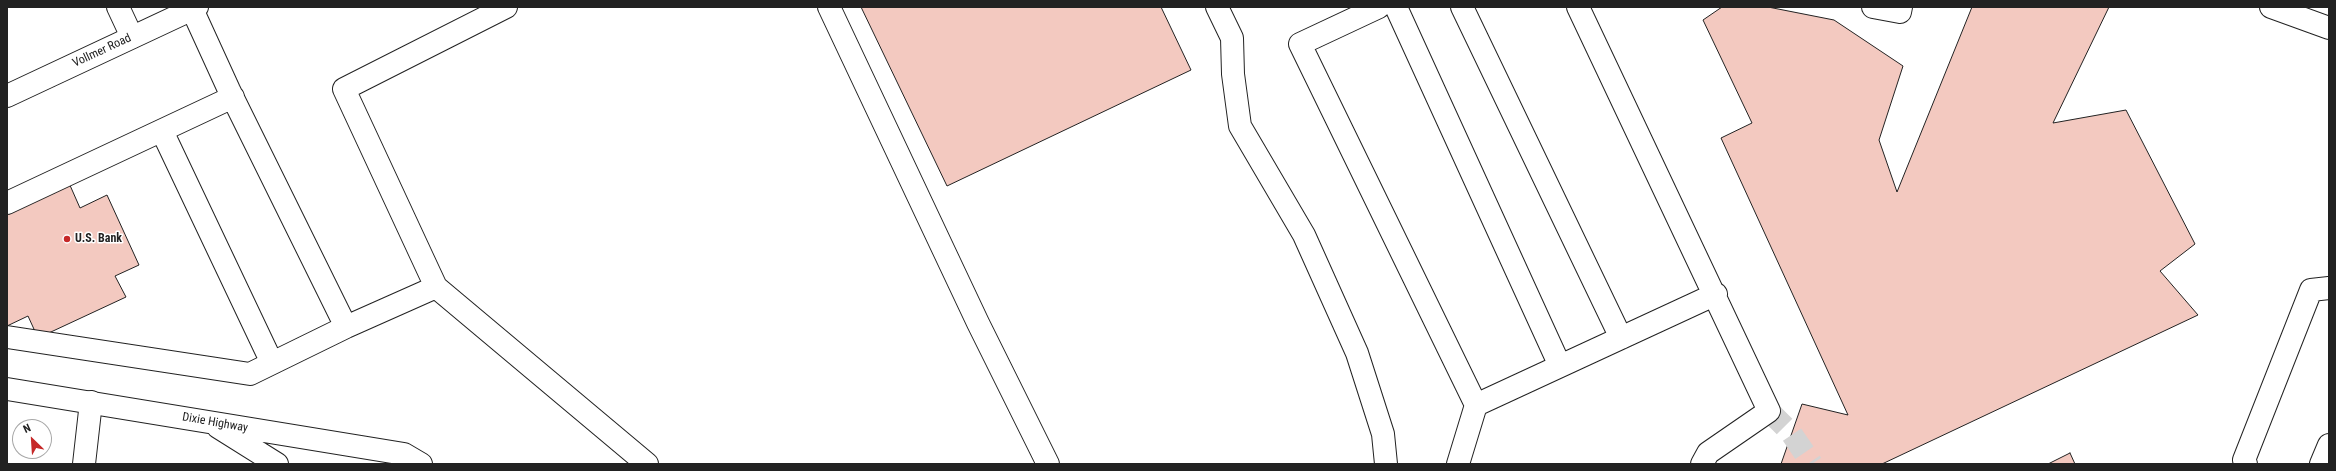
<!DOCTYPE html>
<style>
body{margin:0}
#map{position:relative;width:2336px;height:471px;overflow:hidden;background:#fff;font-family:"Roboto Condensed",sans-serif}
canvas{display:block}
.frame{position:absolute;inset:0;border:8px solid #222;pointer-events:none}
.north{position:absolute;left:12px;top:419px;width:40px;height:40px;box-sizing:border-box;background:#fff;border:1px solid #a7a7a7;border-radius:50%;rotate:335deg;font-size:11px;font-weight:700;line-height:16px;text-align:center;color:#222}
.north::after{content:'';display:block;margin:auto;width:14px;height:18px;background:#c62828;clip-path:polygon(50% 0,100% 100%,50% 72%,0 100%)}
</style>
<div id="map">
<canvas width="2336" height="471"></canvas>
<div class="frame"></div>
<div class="north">N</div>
</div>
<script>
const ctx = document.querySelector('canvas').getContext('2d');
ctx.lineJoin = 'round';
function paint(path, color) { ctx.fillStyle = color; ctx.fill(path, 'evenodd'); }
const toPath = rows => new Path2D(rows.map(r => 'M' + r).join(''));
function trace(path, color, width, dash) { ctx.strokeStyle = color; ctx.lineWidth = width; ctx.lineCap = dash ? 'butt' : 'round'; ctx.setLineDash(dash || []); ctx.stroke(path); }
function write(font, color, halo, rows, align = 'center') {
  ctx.font = font + ' "Roboto Condensed",sans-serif'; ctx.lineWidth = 3; ctx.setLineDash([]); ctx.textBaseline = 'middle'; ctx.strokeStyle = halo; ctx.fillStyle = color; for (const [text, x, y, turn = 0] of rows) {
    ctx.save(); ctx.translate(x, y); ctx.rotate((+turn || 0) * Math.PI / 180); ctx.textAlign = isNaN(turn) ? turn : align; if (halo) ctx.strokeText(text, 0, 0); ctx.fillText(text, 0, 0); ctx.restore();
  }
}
const building = toPath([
 [861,7,1161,7,1191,70,947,186,861,7],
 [1722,7,1768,7,1834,20,1903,66,1879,140,1897,192,1972,7,2109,7,2053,123,2126,110,2195,244,2160,271,2198,315,1882,464,1781,464,1802,404,1848,415,1721,138,1752,123,1703,20,1722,7],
 [69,183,80,208,107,195,139,265,115,276,126,297,38,338,28,316,7,326,7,212,69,183],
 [2070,453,2075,464,2048,464,2070,453]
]);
paint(building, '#f3c9c0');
trace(building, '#222', 1);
trace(toPath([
 [1769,411,1791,433,1812,464]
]), '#d3d3d3', 22, [22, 11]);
const minor = toPath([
 [118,7,132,37],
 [829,7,978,323,1048,464],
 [1217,7,1232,38,1233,74,1240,126,1304,235,1357,353,1383,434,1386,464],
 [1379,7,1300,44,1476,405,1458,464],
 [1396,7,1560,366],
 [1462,7,1621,338],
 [1578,7,1769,411,1708,453,1702,464],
 [1873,7,1900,12,1901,7],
 [2271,7,2329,28],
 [192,9,229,90,346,327,436,287,647,464],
 [162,131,272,363],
 [7,203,233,97],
 [436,287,344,89,506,7],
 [7,337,250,374,346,327],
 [1476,405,1716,294],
 [84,464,91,402],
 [2246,464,2244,460,2311,290,2329,288],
 [2321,464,2329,445]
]);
const major = toPath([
 [7,96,197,7],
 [7,389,404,454,421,464],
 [218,427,277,464]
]);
trace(minor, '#222', 24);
trace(major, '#222', 24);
trace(minor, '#fff', 22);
trace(major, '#fff', 22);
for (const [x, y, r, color] of [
 [67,239,4,"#c62828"]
]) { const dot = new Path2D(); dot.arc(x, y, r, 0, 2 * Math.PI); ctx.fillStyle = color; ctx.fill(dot); trace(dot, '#fff', 1.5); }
write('12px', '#222', '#fff', [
 ["Vollmer Road",102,51,-25],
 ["Dixie Highway",215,423,10]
]);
write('bold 12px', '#222', '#fff', [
 ["U.S. Bank",75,239]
], 'left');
</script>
